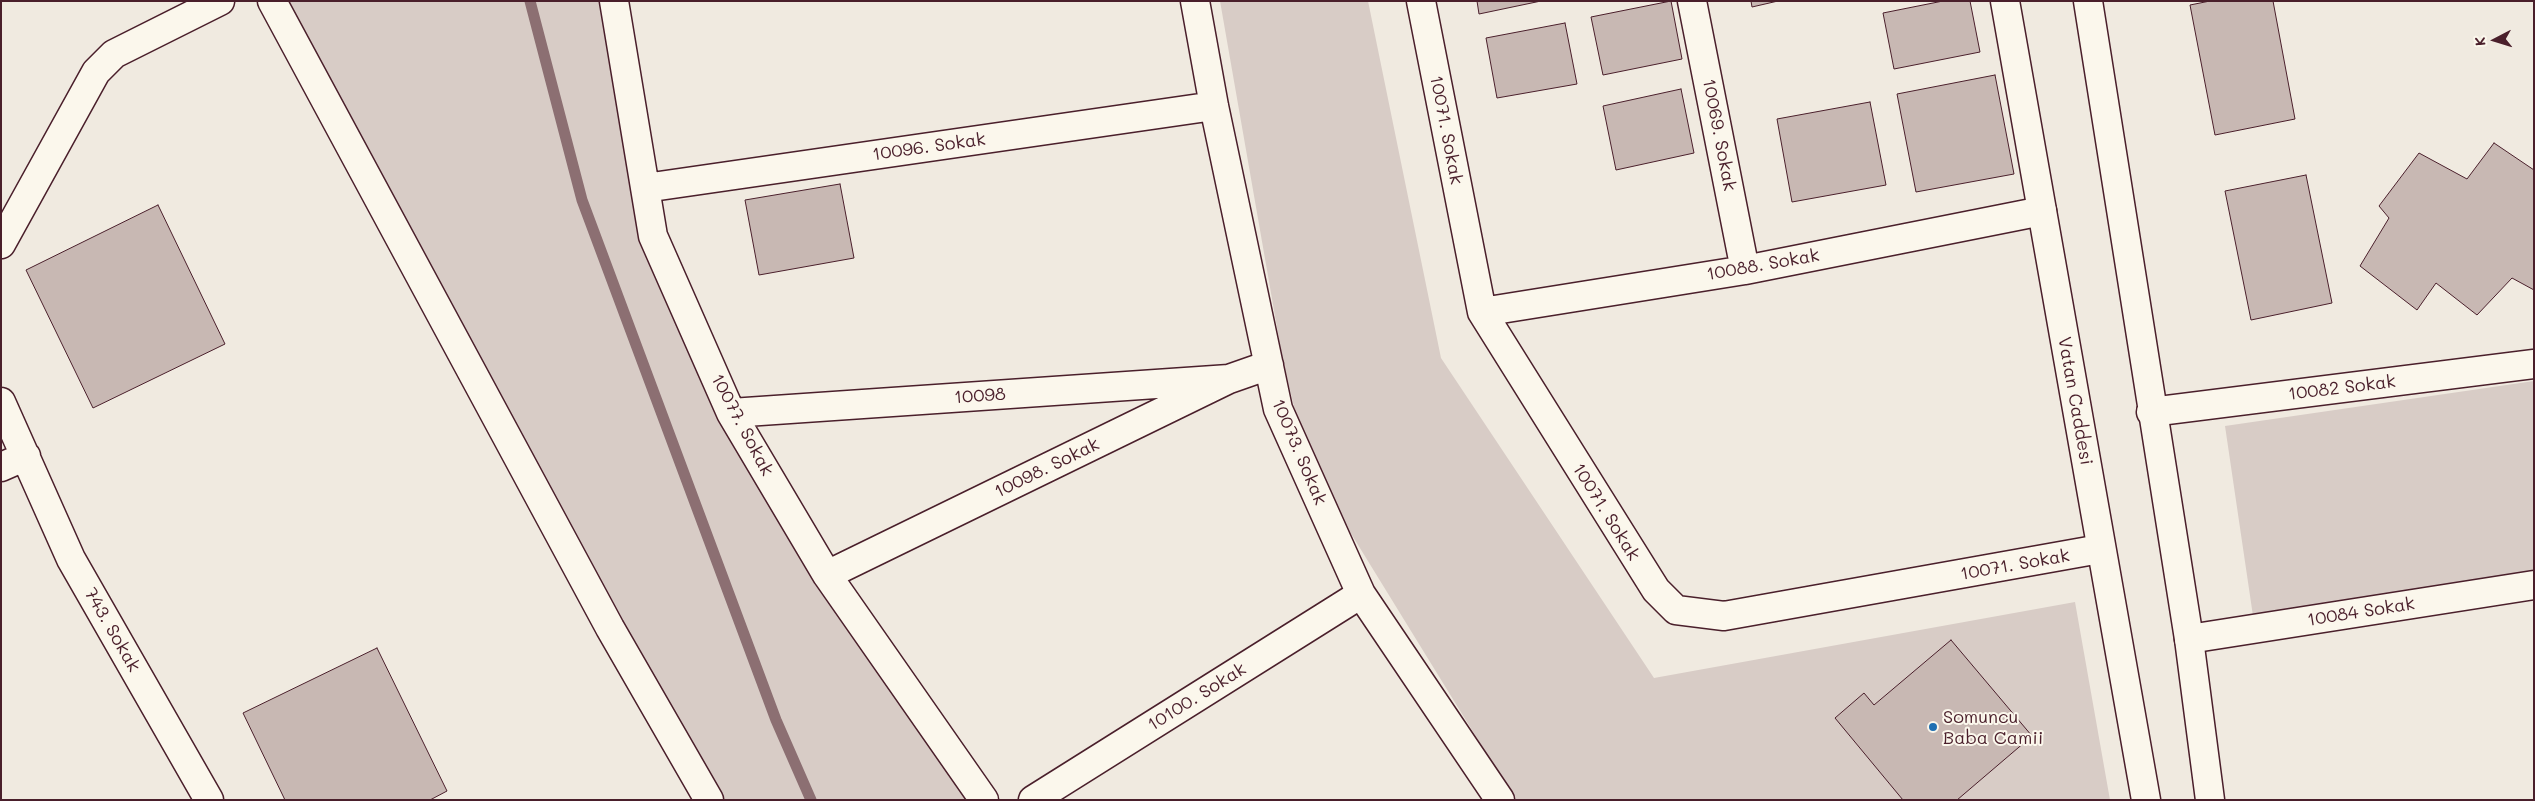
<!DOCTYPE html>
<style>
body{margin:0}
#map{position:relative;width:2535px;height:801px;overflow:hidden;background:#f0eae0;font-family:Mali,sans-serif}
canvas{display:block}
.frame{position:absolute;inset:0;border:2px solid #4a1f2b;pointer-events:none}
.north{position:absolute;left:2470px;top:15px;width:50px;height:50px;-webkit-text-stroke:4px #fbf7ec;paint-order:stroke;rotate:265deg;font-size:14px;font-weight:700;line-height:20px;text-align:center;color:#4a1f2b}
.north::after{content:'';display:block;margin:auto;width:18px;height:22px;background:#4a1f2b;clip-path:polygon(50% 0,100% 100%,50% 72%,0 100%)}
</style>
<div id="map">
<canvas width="2535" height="801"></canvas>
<div class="frame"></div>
<div class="north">K</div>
</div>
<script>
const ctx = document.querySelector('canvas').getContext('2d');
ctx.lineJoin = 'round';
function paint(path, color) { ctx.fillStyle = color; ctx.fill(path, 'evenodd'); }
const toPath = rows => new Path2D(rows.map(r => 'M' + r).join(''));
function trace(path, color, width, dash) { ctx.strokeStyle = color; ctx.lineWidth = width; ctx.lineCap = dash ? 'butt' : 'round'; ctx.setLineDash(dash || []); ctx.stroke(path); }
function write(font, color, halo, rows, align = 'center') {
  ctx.font = font + ' Mali,sans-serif'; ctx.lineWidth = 4; ctx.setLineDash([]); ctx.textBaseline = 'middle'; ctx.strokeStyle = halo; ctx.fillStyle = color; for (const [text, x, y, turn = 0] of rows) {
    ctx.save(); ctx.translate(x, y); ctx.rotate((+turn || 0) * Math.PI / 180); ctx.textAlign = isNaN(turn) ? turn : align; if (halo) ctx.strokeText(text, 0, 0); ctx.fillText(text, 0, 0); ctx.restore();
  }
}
paint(toPath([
 [272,1,614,1,645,188,731,413,984,800,709,800],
 [1220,1,1368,1,1441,358,1654,678,2075,602,2110,800,1515,800,1307,462,1282,356],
 [2534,381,2534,576,2253,616,2225,426]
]), '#d8ccc6');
trace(toPath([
 [530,1,582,200,776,720,811,800]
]), '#8c6f72', 11);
const building = toPath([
 [1477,1,1541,1,1479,14,1477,1],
 [1671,1,1682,59,1603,75,1591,17,1671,1],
 [1751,1,1778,1,1752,7,1751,1],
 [1943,1,1970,1,1980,52,1894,69,1883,13,1943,1],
 [2210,1,2273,1,2295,119,2215,135,2190,5,2210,1],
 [1565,23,1577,84,1497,98,1486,38,1565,23],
 [1995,75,2014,174,1916,192,1897,94,1995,75],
 [1681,89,1694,153,1616,170,1603,106,1681,89],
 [1870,102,1886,185,1792,202,1777,119,1870,102],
 [2494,143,2534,170,2534,290,2512,278,2477,315,2436,283,2417,310,2360,266,2389,218,2379,206,2419,153,2467,179,2494,143],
 [2306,175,2332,303,2251,320,2225,191,2306,175],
 [840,184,854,258,759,275,745,200,840,184],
 [158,205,225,344,93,408,26,270,158,205],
 [1951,640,2032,736,1957,800,1903,800,1835,718,1864,693,1874,705,1951,640],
 [377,648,447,791,430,800,285,800,243,713,377,648]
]);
paint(building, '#c8b8b3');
trace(building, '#4a1f2b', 1);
const minor = toPath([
 [272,1,610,628,709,800],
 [614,1,653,236,731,413,827,575,984,800],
 [1195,1,1214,106,1278,409,1361,594,1500,800],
 [1421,1,1482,312,1656,590,1676,610,1724,616,2100,549],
 [1692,1,1745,270],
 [645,188,1214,106],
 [1,244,96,72,114,54,220,1],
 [1482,312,1745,270,2042,211],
 [1,402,71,559,209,800],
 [2151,412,2534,364],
 [731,413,1229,379],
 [1,467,26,456],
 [827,575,1229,379,1269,365],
 [2189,639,2534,585],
 [1033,800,1361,594]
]);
const tertiary = toPath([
 [2005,1,2146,800],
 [2088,1,2189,639,2210,800]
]);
trace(minor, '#4a1f2b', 31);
trace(tertiary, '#4a1f2b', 31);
trace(minor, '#fbf7ec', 28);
trace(tertiary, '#fbf7ec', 28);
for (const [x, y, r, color] of [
 [1933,727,5,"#1f6fb2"]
]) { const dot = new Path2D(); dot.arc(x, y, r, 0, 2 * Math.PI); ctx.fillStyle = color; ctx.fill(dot); trace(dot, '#fbf7ec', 2); }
write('18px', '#4a1f2b', '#fbf7ec', [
 ["10071. Sokak",1446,130,79],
 ["10069. Sokak",1719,135,79],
 ["10096. Sokak",929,147,-8],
 ["10088. Sokak",1763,265,-10],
 ["10082 Sokak",2342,388,-7],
 ["10098",980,396,-4],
 ["Vatan Caddesi",2075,401,80],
 ["10077. Sokak",742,425,62],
 ["10073. Sokak",1299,452,67],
 ["10098. Sokak",1047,468,-26],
 ["10071. Sokak",1606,512,58],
 ["10071. Sokak",2015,565,-10],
 ["10084 Sokak",2361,612,-9],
 ["743. Sokak",112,630,60],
 ["10100. Sokak",1197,697,-32]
]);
write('18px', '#4a1f2b', '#fbf7ec', [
 ["Somuncu",1943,717],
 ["Baba Camii",1943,738]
], 'left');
</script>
